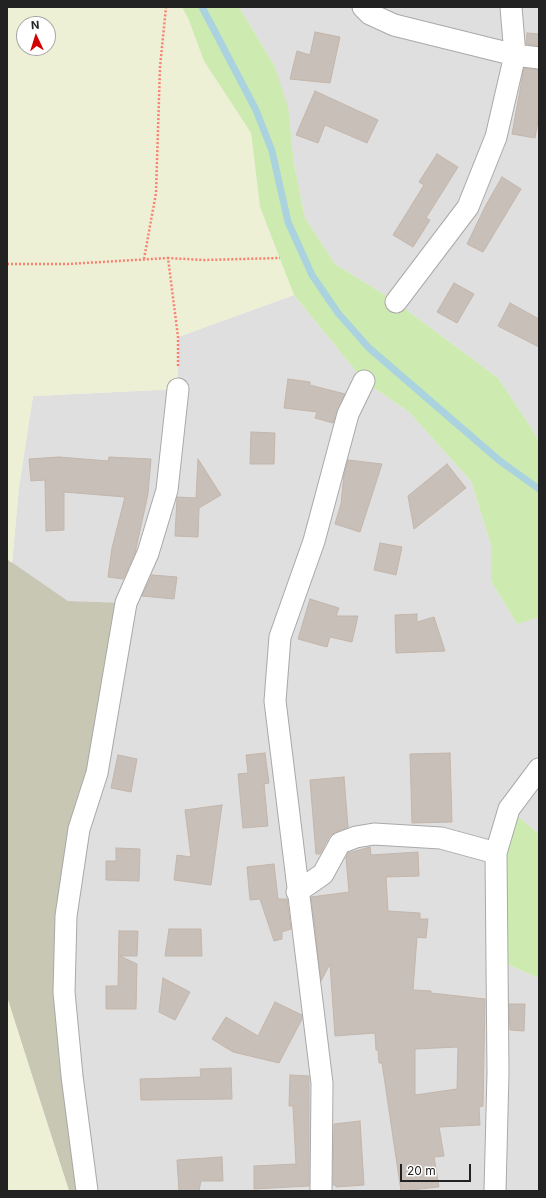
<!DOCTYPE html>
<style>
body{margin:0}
#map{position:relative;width:546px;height:1198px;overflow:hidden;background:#f2efe9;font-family:Inter,sans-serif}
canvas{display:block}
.frame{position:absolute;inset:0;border:8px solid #222;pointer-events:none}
.north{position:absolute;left:16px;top:16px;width:40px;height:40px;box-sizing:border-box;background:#fff;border:1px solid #a7a7a7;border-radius:50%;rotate:356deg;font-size:11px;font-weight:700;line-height:16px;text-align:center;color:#222}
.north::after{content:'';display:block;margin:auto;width:14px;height:18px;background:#d40000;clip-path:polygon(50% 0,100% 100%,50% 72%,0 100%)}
.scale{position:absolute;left:400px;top:1164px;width:71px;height:18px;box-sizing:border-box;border:2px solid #222;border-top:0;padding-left:5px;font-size:12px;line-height:14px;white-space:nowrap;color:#222;-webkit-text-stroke:3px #fff;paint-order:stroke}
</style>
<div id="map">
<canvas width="546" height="1198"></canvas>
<div class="frame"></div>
<div class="north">N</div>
<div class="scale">20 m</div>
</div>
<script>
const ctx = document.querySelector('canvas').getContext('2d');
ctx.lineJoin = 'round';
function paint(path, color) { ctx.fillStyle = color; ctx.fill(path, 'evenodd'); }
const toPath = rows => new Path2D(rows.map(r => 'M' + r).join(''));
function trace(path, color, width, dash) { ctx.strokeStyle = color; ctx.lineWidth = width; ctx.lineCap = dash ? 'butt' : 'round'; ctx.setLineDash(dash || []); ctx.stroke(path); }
paint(toPath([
 [239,7,539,7,539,443,534,432,498,378,396,302,335,264,305,218,274,65],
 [294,295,364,381,409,412,471,481,491,545,491,581,517,624,539,616,539,834,509,809,497,960,539,978,539,1191,87,1191,66,916,125,603,68,601,12,563,19,487,33,396,178,389,178,337]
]), '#e0dfdf');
paint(toPath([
 [7,559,68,601,126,603,66,916,87,1191,69,1191,7,997]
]), '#c7c7b4');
paint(toPath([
 [7,7,182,7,188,18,204,61,251,133,260,207,294,295,178,337,178,389,33,396,19,487,12,563,7,559],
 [24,24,48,24,48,48,24,48],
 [7,997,42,1108,69,1191,7,1191]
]), '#eef0d5');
paint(toPath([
 [182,7,239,7,274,65,288,107,294,164,305,218,335,264,396,302,498,378,534,432,539,443,539,617,517,624,491,581,491,545,471,481,409,412,364,381,294,295,260,207,251,133,204,61,188,18],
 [509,809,539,834,539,978,497,960]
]), '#cdebb0');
trace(toPath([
 [202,7,256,110,272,151,288,222,312,275,338,313,369,348,500,461,539,489]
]), '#aad3df', 7);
const building = toPath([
 [315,32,340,37,330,83,290,79,297,51,310,55,315,32],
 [527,33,539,34,539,46,526,44,527,33],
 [524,68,539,70,539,116,535,138,512,134,524,68],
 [315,91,378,120,367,143,325,125,318,143,296,135,315,91],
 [437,154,458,167,426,218,430,220,413,247,393,235,424,185,419,182,437,154],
 [502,177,521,189,483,252,467,244,486,205,502,177],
 [454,283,474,294,457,323,437,312,454,283],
 [510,303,539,319,539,347,498,326,510,303],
 [288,379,310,382,310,385,345,394,333,423,315,418,317,412,284,408,288,379],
 [251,432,275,433,274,464,250,464,251,432],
 [59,457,108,461,109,457,151,459,148,494,135,553,123,579,108,577,112,548,125,497,64,492,64,530,46,531,45,480,31,481,29,459,59,457],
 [198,459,221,495,199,508,198,537,175,536,177,497,196,498,198,459],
 [348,460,382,464,360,532,335,524,341,504,344,474,348,460],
 [447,464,466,488,414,529,408,496,447,464],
 [380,543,402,547,396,575,374,570,380,543],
 [152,575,177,577,174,599,142,596,152,575],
 [310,599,339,608,336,616,358,616,352,642,330,637,327,647,298,639,310,599],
 [417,614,417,622,434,617,445,651,396,653,395,615,417,614],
 [265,753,269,783,264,784,268,826,243,828,238,774,248,773,246,755,265,753],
 [450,753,452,822,412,823,410,754,450,753],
 [118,755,137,759,131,792,111,788,118,755],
 [344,777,348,827,335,832,329,837,320,854,316,854,310,780,344,777],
 [222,805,211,885,174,880,177,855,191,857,185,810,222,805],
 [370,847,371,855,418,852,419,876,386,877,388,911,420,913,420,919,428,919,426,938,417,937,413,990,431,991,431,993,485,999,483,1106,479,1107,480,1125,439,1127,444,1156,434,1157,439,1187,401,1191,382,1063,379,1063,378,1050,376,1050,375,1033,335,1036,330,964,321,981,311,897,349,892,346,858,348,853,370,847],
 [458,1047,457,1089,415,1095,415,1049,458,1047],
 [116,848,140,849,139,881,106,880,106,861,116,861,116,848],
 [274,864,278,899,287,899,291,929,282,932,282,939,274,941,260,899,250,900,247,867,274,864],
 [169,929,201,929,202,956,165,956,169,929],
 [119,931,138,931,137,956,120,956,137,964,136,1009,106,1009,106,986,118,986,119,931],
 [163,978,190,992,175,1020,159,1012,163,978],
 [275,1002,302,1015,302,1019,279,1063,233,1052,212,1039,226,1017,258,1036,275,1002],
 [509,1004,525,1004,524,1031,510,1030,509,1004],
 [231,1068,232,1099,141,1100,140,1079,201,1077,200,1069,231,1068],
 [290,1075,309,1076,309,1186,254,1189,254,1166,296,1164,293,1106,289,1106,290,1075],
 [360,1121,364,1185,336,1187,336,1185,333,1185,334,1124,360,1121],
 [222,1157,223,1181,201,1181,199,1191,179,1191,177,1160,222,1157]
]);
paint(building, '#c7bfb8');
trace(building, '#c4b6ab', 1);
const street = toPath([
 [363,7,370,14,394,25,515,55,539,58],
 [396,302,468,207,496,137,515,55,511,7],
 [297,892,323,874,340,843,356,837,374,834,441,838,496,853],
 [87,1191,72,1076,64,992,66,916,79,829,97,773,126,603,148,553,167,490,178,389],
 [321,1191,322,1083,275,701,280,637,314,541,348,414,364,381],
 [495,1191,498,1073,496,853,509,809,539,769]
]);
trace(street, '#a9a9a9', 23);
trace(toPath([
 [144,259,156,193,160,67,166,7],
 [7,264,68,264,168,258],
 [178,366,178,337,168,258,204,260,280,258]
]), '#fa8072', 2.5, [2, 2]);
trace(street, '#fff', 21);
</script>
